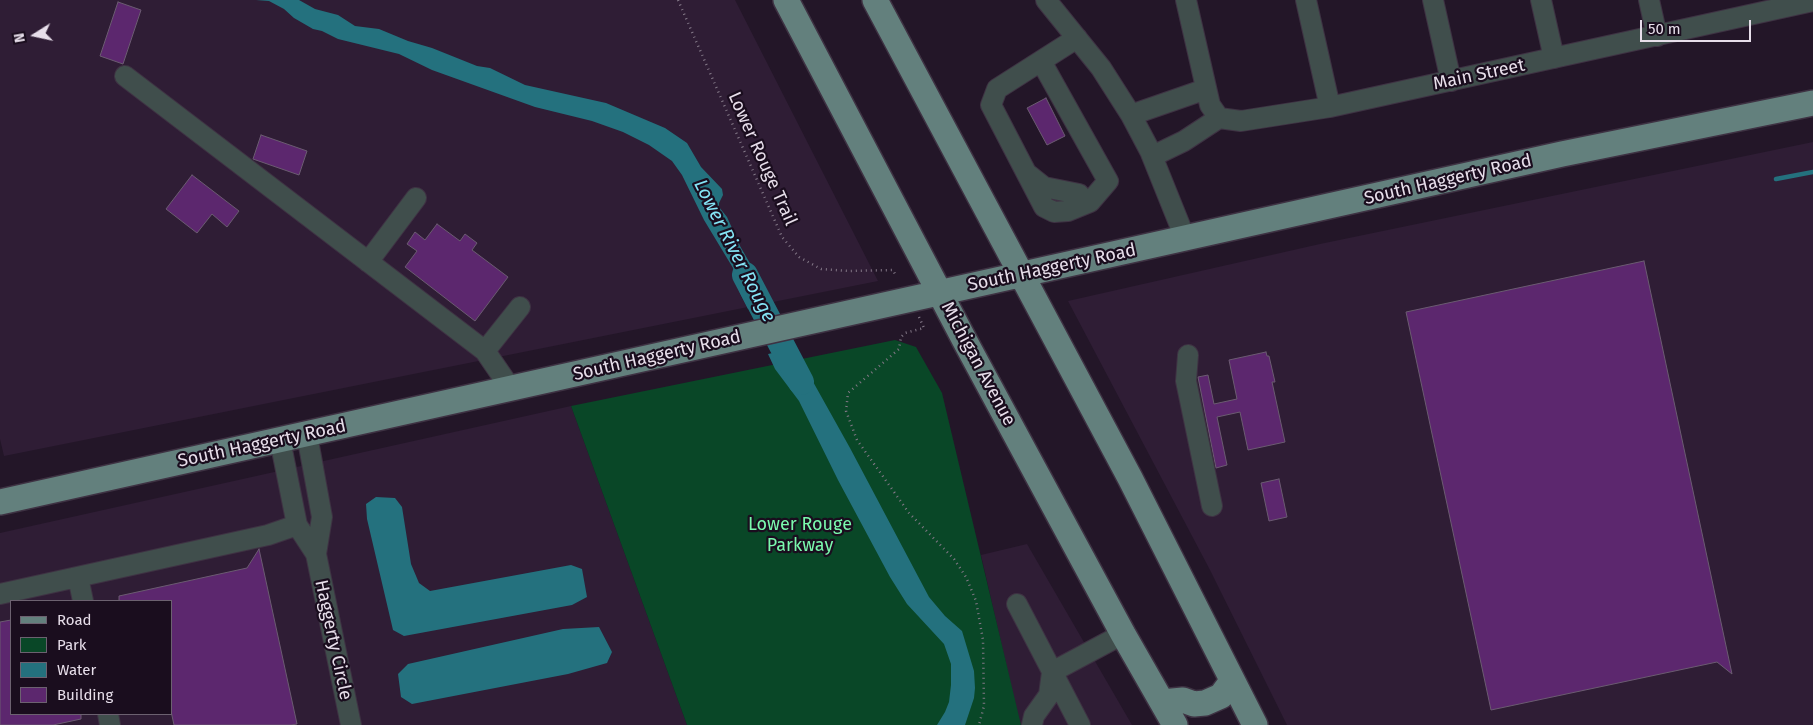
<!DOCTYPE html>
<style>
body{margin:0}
#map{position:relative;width:1813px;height:725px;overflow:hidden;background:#231628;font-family:"Fira Sans",sans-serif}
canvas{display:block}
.legend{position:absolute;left:10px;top:600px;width:162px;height:115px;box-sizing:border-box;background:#1a0d1e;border:1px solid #6c6170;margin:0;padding:6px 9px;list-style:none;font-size:15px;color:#e7deea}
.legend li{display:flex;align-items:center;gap:10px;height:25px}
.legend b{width:25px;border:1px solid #6c6170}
.north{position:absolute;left:10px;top:10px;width:50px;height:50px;-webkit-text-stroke:4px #1a0d1e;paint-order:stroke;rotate:260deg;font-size:14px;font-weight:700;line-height:20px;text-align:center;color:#e7deea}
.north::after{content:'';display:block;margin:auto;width:18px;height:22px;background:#e7deea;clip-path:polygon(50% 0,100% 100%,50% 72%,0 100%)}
.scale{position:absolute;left:1640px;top:20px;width:111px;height:22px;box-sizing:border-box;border:2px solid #e7deea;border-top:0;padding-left:6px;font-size:15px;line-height:18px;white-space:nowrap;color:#e7deea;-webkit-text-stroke:4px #1a0d1e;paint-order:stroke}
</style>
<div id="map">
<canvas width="1813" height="725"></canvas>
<ul class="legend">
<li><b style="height:6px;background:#63807d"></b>Road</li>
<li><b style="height:14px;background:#094727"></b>Park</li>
<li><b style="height:14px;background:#24717e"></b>Water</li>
<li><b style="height:14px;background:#5c276e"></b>Building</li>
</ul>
<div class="north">N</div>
<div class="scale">50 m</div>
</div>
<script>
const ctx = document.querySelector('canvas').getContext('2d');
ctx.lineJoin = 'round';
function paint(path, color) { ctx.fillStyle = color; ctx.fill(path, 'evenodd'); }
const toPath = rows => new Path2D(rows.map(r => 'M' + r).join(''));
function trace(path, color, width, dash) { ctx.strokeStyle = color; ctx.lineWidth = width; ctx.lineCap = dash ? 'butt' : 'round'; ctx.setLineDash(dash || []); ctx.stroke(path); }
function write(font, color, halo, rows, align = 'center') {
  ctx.font = font + ' "Fira Sans",sans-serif'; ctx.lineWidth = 4.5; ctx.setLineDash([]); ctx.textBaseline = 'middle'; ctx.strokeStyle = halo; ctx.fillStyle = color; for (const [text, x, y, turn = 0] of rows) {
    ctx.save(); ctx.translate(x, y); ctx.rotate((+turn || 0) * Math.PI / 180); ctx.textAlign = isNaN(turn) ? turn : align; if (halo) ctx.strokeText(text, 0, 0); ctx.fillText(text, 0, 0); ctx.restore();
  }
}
paint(toPath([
 [0,0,735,0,878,281,4,456,0,439],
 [1813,142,1813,725,1287,725,1210,570,1068,301,1320,244],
 [571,406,687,725,0,725,0,533],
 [11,601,171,601,171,714,11,714],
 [1027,544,1132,725,1020,725,981,555]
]), '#2f1d35');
paint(toPath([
 [895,340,916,347,942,393,1021,725,687,725,571,406]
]), '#094727');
paint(toPath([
 [256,0,299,0,315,9,338,15,355,26,379,29,408,41,432,48,477,66,490,68,525,85,606,103,665,128,687,143,701,167,722,189,723,195,719,203,719,207,727,217,740,246,774,305,748,309,740,293,733,268,704,220,682,175,672,161,649,145,623,132,592,121,535,107,432,70,399,54,338,39,322,31,313,29,294,18,284,9,269,1],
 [796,348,807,371,850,448,929,597,945,616,962,631,974,671,975,688,974,698,965,725,937,725,945,712,949,702,951,685,951,664,944,644,907,604,890,577,838,480,799,401,775,369,768,354],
 [376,497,395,498,402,507,411,564,419,583,430,591,571,565,582,569,587,597,572,605,404,636,393,630,367,519,366,504],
 [599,627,612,652,607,663,568,674,412,704,401,697,398,674,408,664,563,629]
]), '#24717e');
trace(toPath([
 [1776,179,1813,172]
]), '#24717e', 4.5);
trace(toPath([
 [745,275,801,382]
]), '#24717e', 26);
const building = toPath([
 [118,2,141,10,123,64,100,56,118,2],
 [1046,98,1065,136,1047,145,1027,108,1046,98],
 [261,135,307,151,299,175,253,159,261,135],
 [192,175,239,211,227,227,212,214,197,233,166,209,192,175],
 [437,224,460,241,465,234,477,243,472,250,508,277,475,321,405,267,417,251,407,244,415,232,425,240,437,224],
 [1644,261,1732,674,1717,662,1491,710,1406,312,1644,261],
 [1266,352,1267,356,1269,356,1275,382,1272,382,1285,442,1248,450,1240,412,1217,417,1227,465,1216,468,1198,377,1208,375,1214,404,1237,399,1229,360,1266,352],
 [1279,479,1287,517,1269,521,1261,483,1279,479],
 [259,549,297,724,291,725,174,725,171,711,171,601,119,601,119,596,247,568,259,549],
 [11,620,11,714,81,714,81,719,53,725,0,725,0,622,11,620]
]);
paint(building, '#5c276e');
trace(building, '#6b5b71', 1);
const minor = toPath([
 [1046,0,1101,68,1131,115,1150,151,1185,238],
 [1186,0,1210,105,1219,118],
 [1306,0,1330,107],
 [1433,0,1451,81],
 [1541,0,1554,58],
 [1649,0,1657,36],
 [1041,61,1108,181,1090,202,1068,211,1054,212,1044,207,991,105,997,89,1077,38],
 [125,76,485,351,511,389],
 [1131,115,1206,89],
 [1153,156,1184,141,1219,118,1241,121,1330,107,1813,1],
 [1029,175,1044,187,1079,194],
 [368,262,416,198],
 [485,351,520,307],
 [1188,355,1186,381,1212,506],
 [280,440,297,525,316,554,322,517,307,435],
 [316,554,351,725],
 [78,577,83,601],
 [0,594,268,535,297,525],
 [1017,604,1080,725],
 [1052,672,1123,634],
 [108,714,110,725],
 [1032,725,1034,716,1049,695,1052,672]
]);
const major = toPath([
 [786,0,966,343,1123,634,1175,725],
 [875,0,1130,478,1255,725],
 [0,502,1562,154,1813,103],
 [1162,702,1183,700,1194,704,1205,703,1221,696,1232,681]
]);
trace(minor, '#3e3243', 22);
trace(major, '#3e3243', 28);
trace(toPath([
 [678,0,782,237,799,257,821,269,849,271,893,270,896,276],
 [919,317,924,328,905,333,901,337,899,349,848,393,846,411,857,440,909,513,954,559,966,577,976,601,983,640,984,706,979,725]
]), '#837887', 2.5, [1, 4]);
trace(minor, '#404e4c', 20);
trace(major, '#63807d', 25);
write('18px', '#e7deea', '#1a0d1e', [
 ["Main Street",1479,75,-12],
 ["Lower Rouge Trail",762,159,66],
 ["South Haggerty Road",1448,180,-13],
 ["South Haggerty Road",1052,268,-12],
 ["South Haggerty Road",657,356,-13],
 ["Michigan Avenue",978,364,62],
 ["South Haggerty Road",262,444,-12],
 ["Haggerty Circle",333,640,78]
]);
write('18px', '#7af9ad', '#1a0d1e', [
 ["Lower Rouge",800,525],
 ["Parkway",800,546]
]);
write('italic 19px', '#85e5f6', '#1a0d1e', [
 ["Lower River Rouge",734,251,63]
]);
</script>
